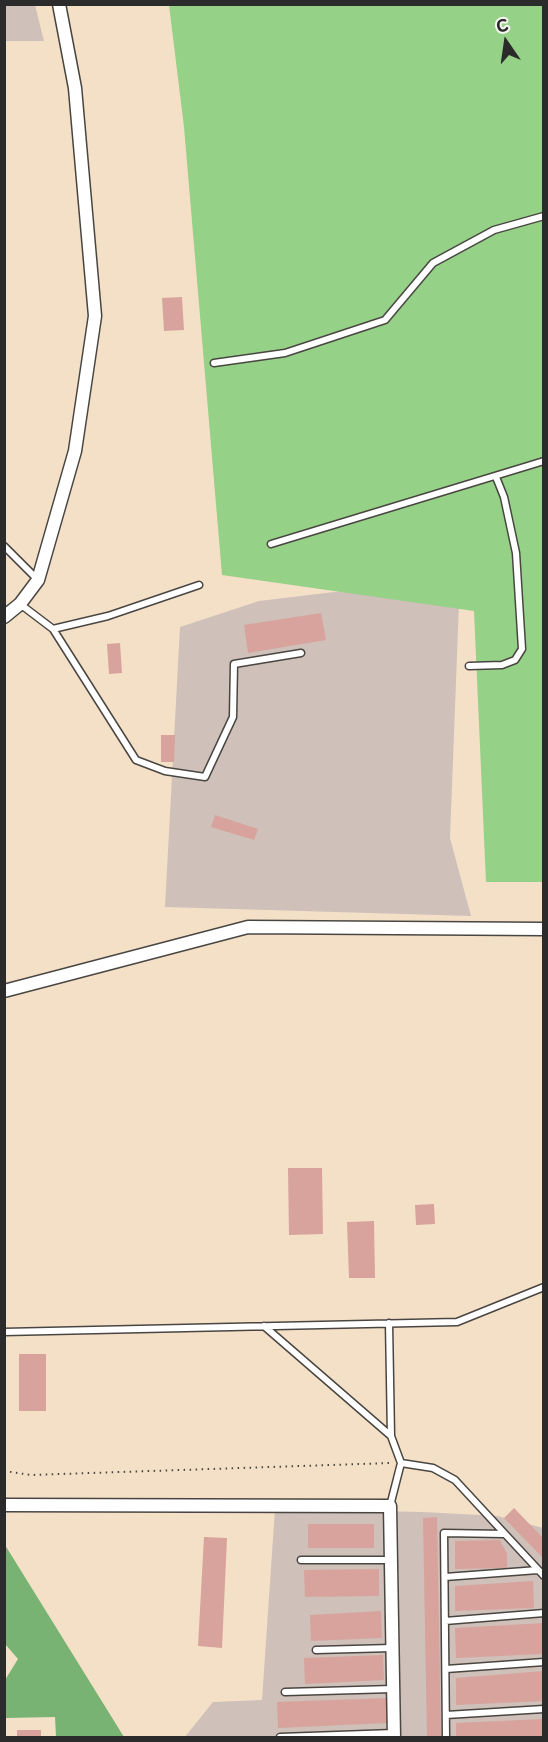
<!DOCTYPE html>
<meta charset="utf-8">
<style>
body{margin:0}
#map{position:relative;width:548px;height:1742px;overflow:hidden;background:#f4e0c7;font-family:"Playpen Sans",sans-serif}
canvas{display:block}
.frame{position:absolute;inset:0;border:6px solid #2b2b2b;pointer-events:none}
.north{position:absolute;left:476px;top:12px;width:60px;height:60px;-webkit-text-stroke:4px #f6f6f2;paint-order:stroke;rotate:347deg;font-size:16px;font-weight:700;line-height:24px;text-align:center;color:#2b2b2b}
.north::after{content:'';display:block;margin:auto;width:21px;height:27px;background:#2b2b2b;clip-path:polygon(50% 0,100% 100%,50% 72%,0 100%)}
</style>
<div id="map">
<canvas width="548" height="1742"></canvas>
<div class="frame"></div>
<div class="north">С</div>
</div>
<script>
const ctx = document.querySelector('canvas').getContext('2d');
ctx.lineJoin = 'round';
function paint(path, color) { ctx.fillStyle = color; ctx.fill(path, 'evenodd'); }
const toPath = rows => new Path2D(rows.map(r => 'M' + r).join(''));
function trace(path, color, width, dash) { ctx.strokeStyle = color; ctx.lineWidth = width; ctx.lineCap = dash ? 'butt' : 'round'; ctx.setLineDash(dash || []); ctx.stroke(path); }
paint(toPath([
 [5,4,35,5,44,41,5,41],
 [460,577,450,838,471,916,165,907,180,627,259,601],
 [275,1509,423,1512,497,1516,543,1528,543,1737,184,1738,213,1702,262,1700]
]), '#cfc0ba');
paint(toPath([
 [169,5,543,5,543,882,486,882,474,611,222,575,184,127]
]), '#95d186');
paint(toPath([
 [4,1545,5,1545,124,1737,56,1737,55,1717,5,1718,5,1680,18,1659,5,1644]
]), '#78b373');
paint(toPath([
 [182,297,184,330,164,331,162,298],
 [321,613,326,640,248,653,244,625],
 [120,643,122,673,109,674,107,644],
 [161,735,175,735,174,762,161,762],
 [215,815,258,829,254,840,211,827],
 [288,1168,322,1168,323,1234,289,1235],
 [434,1204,435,1224,416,1225,415,1205],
 [374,1221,375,1278,349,1278,347,1222],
 [19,1354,46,1354,46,1411,19,1411],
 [514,1508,544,1539,544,1559,504,1518],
 [437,1517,441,1738,427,1738,423,1518],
 [308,1524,374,1524,374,1548,308,1548],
 [204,1537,227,1538,222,1648,198,1646],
 [500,1540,507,1554,507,1568,455,1569,455,1541],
 [379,1569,379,1596,305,1597,304,1570],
 [533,1581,534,1608,455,1611,455,1586],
 [381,1611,382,1638,311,1641,310,1615],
 [544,1623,544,1654,456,1658,455,1628],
 [383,1655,384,1680,305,1684,304,1658],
 [544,1671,544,1701,456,1705,456,1678],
 [388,1698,389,1723,278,1728,277,1702],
 [544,1719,544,1738,456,1738,456,1723],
 [17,1730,41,1730,41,1738,17,1738]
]), '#d7a39c');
const service = toPath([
 [214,363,285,353,385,320,433,263,494,230,544,216],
 [271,544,544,461],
 [4,546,38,580],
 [20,604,53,629,136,760,165,771,205,777,233,717,234,664,301,653],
 [53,629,108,616,199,585],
 [469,666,502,665,515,660,522,649,516,553,504,497,496,477],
 [389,1323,391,1436,401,1463],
 [264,1326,391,1436],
 [4,1332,457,1322,544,1287],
 [390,1506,401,1463,433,1468,455,1480,505,1534],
 [301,1560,391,1560],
 [445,1577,538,1570],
 [445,1621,544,1613],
 [316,1650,392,1648],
 [446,1669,544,1662],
 [285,1692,393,1689],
 [446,1715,544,1709],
 [280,1737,394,1733],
 [446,1738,444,1533,505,1534,544,1576]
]);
const minor = toPath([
 [4,617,20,604,38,580,75,451,95,316,75,88,59,4],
 [4,991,248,927,544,929],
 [4,1505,390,1506,394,1738]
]);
trace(service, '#494642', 9);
trace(minor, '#494642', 15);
trace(toPath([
 [4,1471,31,1475,391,1463]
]), '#494642', 2, [1.5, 4.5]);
trace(service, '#fff', 6);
trace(minor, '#fff', 12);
</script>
